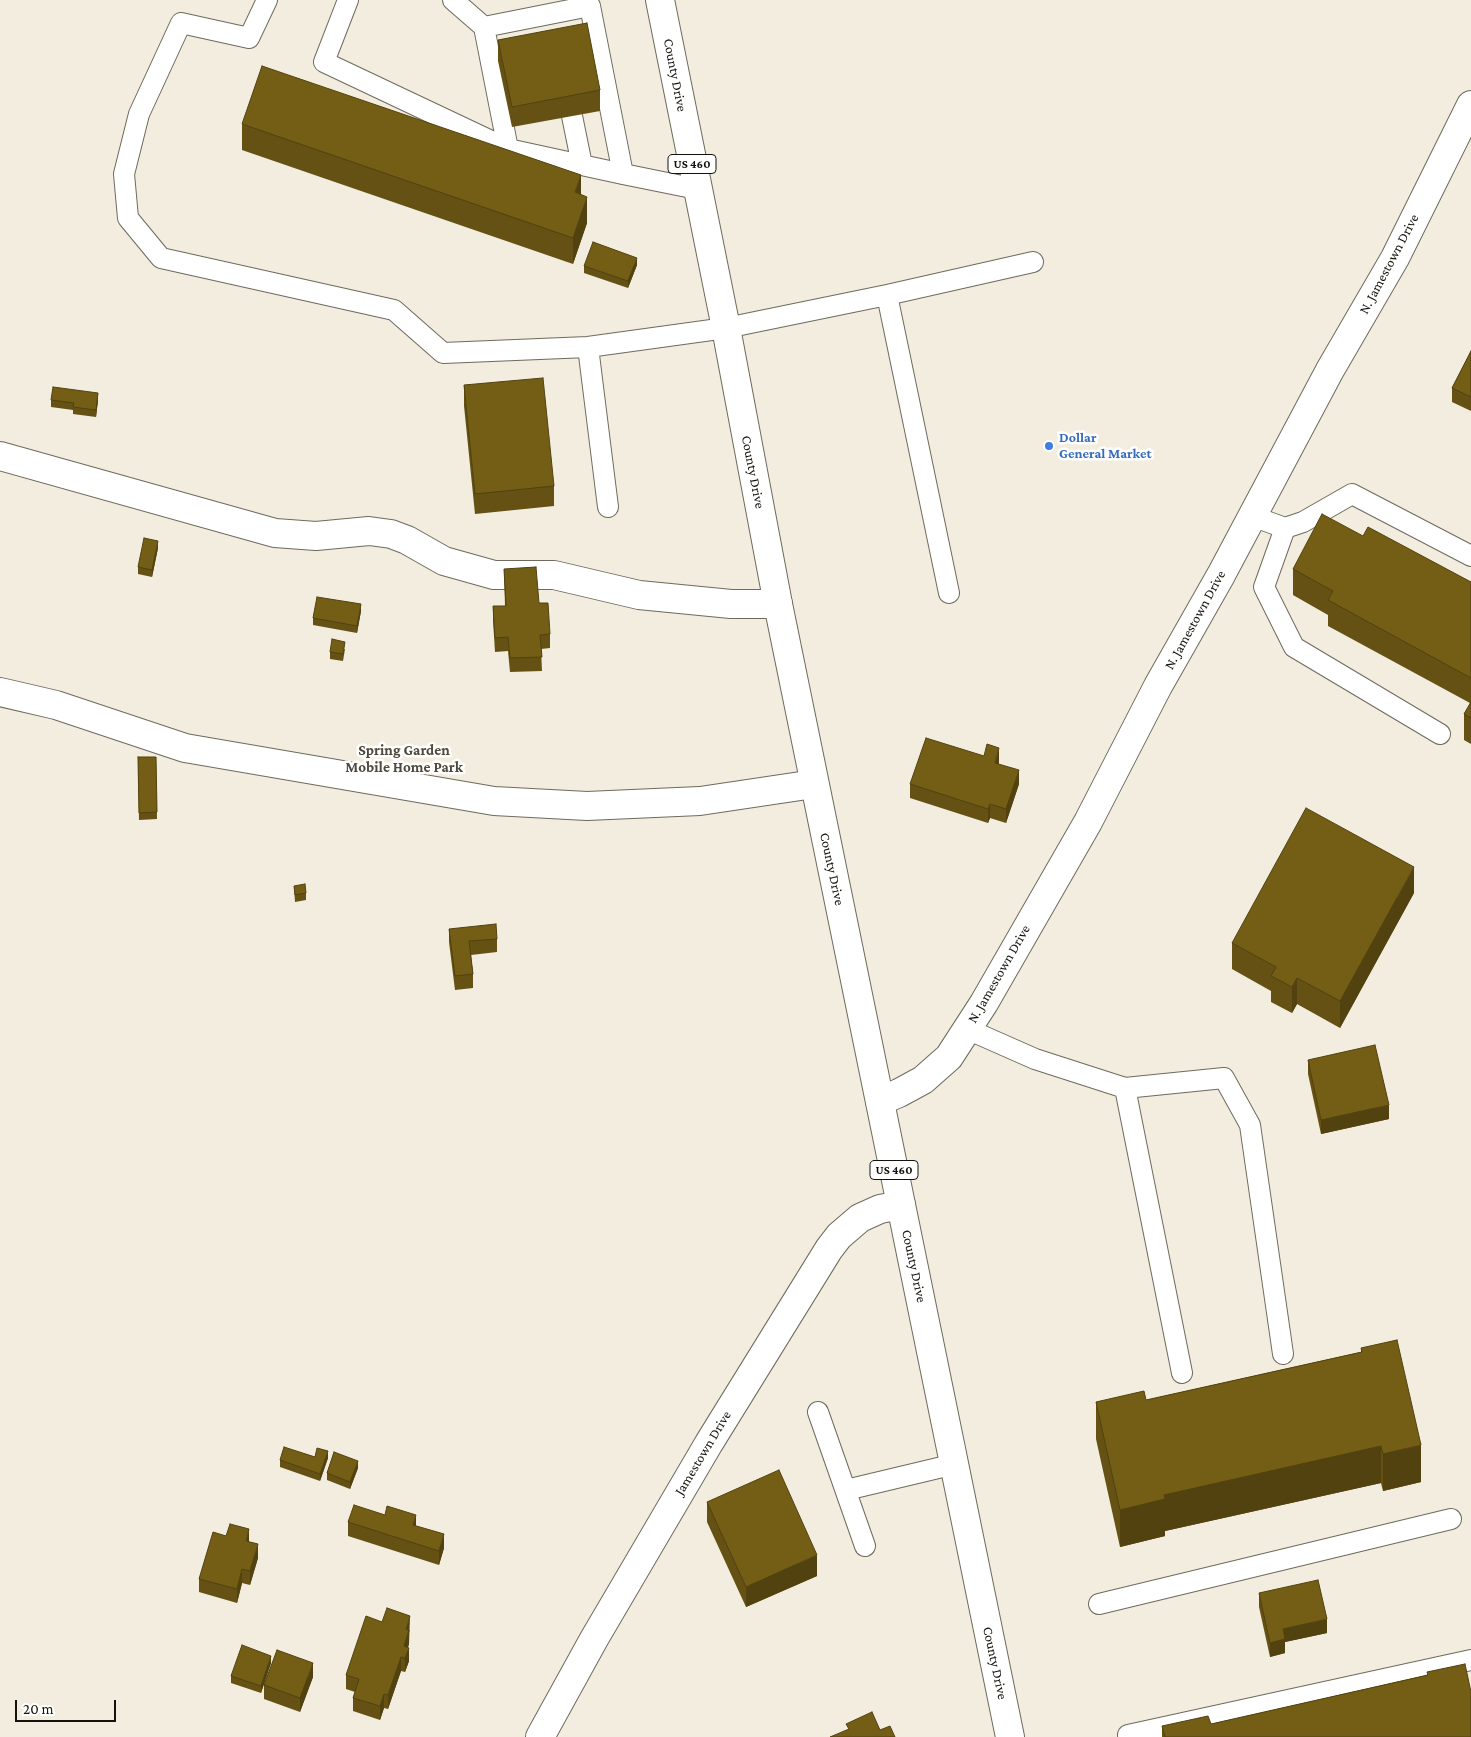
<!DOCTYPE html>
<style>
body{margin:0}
#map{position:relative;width:1471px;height:1737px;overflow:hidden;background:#f2edde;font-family:"Crimson Pro",serif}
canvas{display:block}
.scale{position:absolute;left:15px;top:1700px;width:101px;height:22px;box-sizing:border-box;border:2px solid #13120d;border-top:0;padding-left:6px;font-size:15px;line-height:18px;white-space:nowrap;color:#13120d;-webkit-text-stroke:4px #fff;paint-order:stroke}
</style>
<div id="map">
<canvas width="1471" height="1737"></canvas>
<div class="scale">20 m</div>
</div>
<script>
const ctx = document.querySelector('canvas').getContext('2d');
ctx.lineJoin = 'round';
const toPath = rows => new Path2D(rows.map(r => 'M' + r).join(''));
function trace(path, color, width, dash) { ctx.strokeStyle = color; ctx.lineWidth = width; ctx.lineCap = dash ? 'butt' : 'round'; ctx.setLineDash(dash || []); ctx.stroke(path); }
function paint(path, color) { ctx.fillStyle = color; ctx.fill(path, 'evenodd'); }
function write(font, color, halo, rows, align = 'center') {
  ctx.font = font + ' "Crimson Pro",serif'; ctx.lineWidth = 5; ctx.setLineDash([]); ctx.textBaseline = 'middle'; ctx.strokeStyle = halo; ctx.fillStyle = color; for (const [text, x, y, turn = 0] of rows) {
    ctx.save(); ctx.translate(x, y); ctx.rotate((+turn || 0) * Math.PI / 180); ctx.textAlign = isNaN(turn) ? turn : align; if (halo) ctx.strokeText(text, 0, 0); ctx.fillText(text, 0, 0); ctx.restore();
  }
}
const service = toPath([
 [267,0,249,38,181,23,139,114,124,174,128,218,161,258,394,310,443,353,588,347,726,328,887,295,1033,262],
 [348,0,324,62,508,149],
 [453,0,484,27],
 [572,116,582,165],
 [623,174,590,6,484,27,508,149,623,174,697,189],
 [887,295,949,593],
 [588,347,608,507],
 [1252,516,1285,528,1303,522,1352,494,1471,556],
 [1285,528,1264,587,1294,647,1440,734],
 [967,1029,1035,1059,1125,1088,1224,1078,1250,1125,1283,1354],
 [1125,1088,1182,1373],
 [818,1412,865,1546],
 [846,1490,955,1464],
 [1099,1604,1451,1519],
 [1128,1735,1471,1660]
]);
const minor = toPath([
 [0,456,275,533,316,536,369,531,391,534,407,540,444,561,494,575,554,575,639,595,731,604,778,604],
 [0,692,56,705,185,748,494,801,587,806,700,801,814,784],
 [880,1101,899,1093,923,1080,949,1057,984,1003,1088,822,1158,686,1221,575,1330,370,1395,258,1471,105],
 [540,1737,594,1639,709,1443,829,1249,839,1236,860,1218,880,1209,901,1205]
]);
const trunk = toPath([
 [660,0,726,328,778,604,1010,1737]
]);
trace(service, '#6e6a5d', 22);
trace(minor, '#6e6a5d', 30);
trace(trunk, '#6e6a5d', 30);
trace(service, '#fff', 20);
trace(minor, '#fff', 28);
trace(trunk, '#fff', 28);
paint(toPath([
 [498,40,600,90,600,111,512,127,498,61],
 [242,124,581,195,587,223,573,264,242,150],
 [637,265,628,288,584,273,584,266],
 [1471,351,1471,411,1452,402,1452,388],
 [464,385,554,486,554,506,475,514,464,406],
 [51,400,98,400,96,417,73,414,73,410,51,407],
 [1363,536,1471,582,1471,744,1464,740,1464,714,1470,703,1328,626,1328,615,1293,595,1293,569],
 [158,548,152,577,138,574,138,567],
 [504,569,539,603,550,634,550,648,541,649,542,671,510,672,508,651,495,652,493,620,493,606,505,606],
 [361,611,357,633,313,625,313,618],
 [345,649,343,661,330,659,330,652],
 [138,757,156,757,157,819,139,820],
 [999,762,999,764,1019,784,1006,823,990,818,988,823,910,798,910,784],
 [294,886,306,893,306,900,295,902],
 [1414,893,1340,1028,1297,1004,1292,1013,1271,1002,1271,991,1232,969,1232,943],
 [449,929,497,939,497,952,471,955,473,974,473,988,455,990,449,942],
 [1308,1060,1389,1119,1321,1134,1308,1074],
 [1361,1348,1421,1482,1383,1491,1381,1483,1165,1531,1165,1536,1120,1547,1096,1439,1096,1402,1146,1400,1361,1352],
 [315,1457,328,1458,320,1481,280,1467,280,1460],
 [358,1468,350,1489,327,1480,327,1473],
 [707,1502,817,1576,746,1607,707,1522],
 [348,1522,416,1526,444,1548,439,1565,348,1536],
 [249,1542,258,1558,250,1585,242,1583,237,1603,199,1592,199,1579],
 [1259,1593,1327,1633,1285,1642,1285,1653,1270,1657,1259,1607],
 [410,1630,409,1632,409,1644,408,1647,409,1661,405,1672,401,1671,388,1709,384,1708,380,1720,353,1711,353,1698,355,1692,346,1689,346,1675],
 [271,1663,261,1693,231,1683,231,1676],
 [1427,1672,1471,1737,1162,1737,1162,1726,1211,1724,1427,1675],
 [313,1677,300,1712,264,1699,264,1685]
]), '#645113');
paint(toPath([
 [581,175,581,201,575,192],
 [587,197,587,223,573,264,573,238],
 [637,258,637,265,628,288,628,281],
 [98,393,98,400,96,417,96,410],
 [158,541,158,548,152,577,152,570],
 [361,604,361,611,357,633,357,626],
 [999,748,999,762,995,777,995,763],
 [1019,770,1019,784,1006,823,1006,809],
 [990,804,990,818,988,823,988,809],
 [1414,867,1414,893,1340,1028,1340,1001],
 [1297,978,1297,1004,1292,1013,1292,987],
 [1389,1105,1389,1119,1321,1134,1321,1120],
 [1421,1445,1421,1482,1383,1491,1383,1454],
 [1381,1446,1381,1483,1165,1531,1165,1536,1120,1547,1120,1510,1164,1495],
 [328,1451,328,1458,320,1481,320,1474],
 [358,1461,358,1468,350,1489,350,1482],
 [416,1515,416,1529,413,1525],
 [249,1529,249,1542,246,1541],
 [444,1534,444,1548,439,1565,439,1551],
 [258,1544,258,1558,250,1585,250,1571],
 [817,1555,817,1576,746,1607,746,1587],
 [242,1569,242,1583,237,1603,237,1589],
 [410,1616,409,1644,404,1660,404,1646,406,1629],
 [1327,1619,1327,1633,1285,1642,1285,1653,1270,1657,1270,1643,1283,1629],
 [409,1648,409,1661,405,1672,405,1658],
 [271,1656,271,1663,261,1693,261,1686],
 [401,1657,401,1671,388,1709,388,1695],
 [313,1663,313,1677,300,1712,300,1698],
 [384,1694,384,1708,380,1720,380,1706]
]), '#51420f');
const building = toPath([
 [587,23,600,90,512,107,498,40,587,23],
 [262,66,581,175,575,192,587,197,573,238,242,124,262,66],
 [593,242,637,258,628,281,584,266,593,242],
 [1471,351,1471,397,1452,388,1471,351],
 [543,378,554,486,475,494,464,385,543,378],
 [53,387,98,393,96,410,73,407,74,403,51,400,53,387],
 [1322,514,1363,536,1368,527,1471,582,1471,678,1328,600,1333,591,1293,569,1322,514],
 [144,538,158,541,152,570,138,567,144,538],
 [536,567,539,603,548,603,550,634,540,635,542,657,510,658,508,637,495,638,493,606,506,606,504,569,536,567],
 [317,597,361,604,357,626,313,618,317,597],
 [332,639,345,642,343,654,330,652,332,639],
 [1471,702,1471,718,1464,714,1471,702],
 [926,738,984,756,987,744,999,748,995,763,1019,770,1006,809,990,804,988,809,910,784,926,738],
 [138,757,156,757,157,812,139,813,138,757],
 [1306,808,1414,867,1340,1001,1297,978,1292,987,1271,976,1276,967,1232,943,1306,808],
 [305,884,306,893,295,895,294,886,305,884],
 [496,924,497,939,469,941,473,974,455,976,449,929,496,924],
 [1375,1045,1389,1105,1321,1120,1308,1060,1375,1045],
 [1397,1340,1421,1445,1383,1454,1381,1446,1164,1495,1165,1499,1120,1510,1096,1402,1144,1391,1146,1400,1362,1352,1361,1348,1397,1340],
 [284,1447,315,1457,317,1448,328,1451,320,1474,280,1460,284,1447],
 [334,1452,358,1461,350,1482,327,1473,334,1452],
 [779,1470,817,1555,746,1587,707,1502,779,1470],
 [354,1505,385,1515,387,1506,416,1515,413,1525,444,1534,439,1551,348,1522,354,1505],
 [230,1524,249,1529,246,1541,258,1544,250,1571,242,1569,237,1589,199,1579,213,1532,226,1536,230,1524],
 [1318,1580,1327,1619,1283,1629,1285,1639,1270,1643,1259,1593,1318,1580],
 [387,1608,410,1616,406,1629,409,1630,404,1646,409,1648,405,1658,401,1657,388,1695,384,1694,380,1706,353,1698,359,1679,346,1675,366,1616,382,1622,387,1608],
 [242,1645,271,1656,261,1686,231,1676,242,1645],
 [277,1650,313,1663,300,1698,264,1685,277,1650],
 [1465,1664,1471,1692,1471,1737,1165,1737,1162,1726,1208,1716,1211,1724,1428,1675,1427,1672,1465,1664],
 [872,1712,880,1730,890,1726,895,1737,830,1737,849,1729,846,1724,872,1712]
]);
paint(building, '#745e16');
trace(building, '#51420f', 1);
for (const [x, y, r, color] of [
 [1049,446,5,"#3f7fe0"]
]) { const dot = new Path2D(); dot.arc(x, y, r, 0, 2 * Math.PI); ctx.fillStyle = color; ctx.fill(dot); trace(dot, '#fff', 2); }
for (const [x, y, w] of [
 [692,164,48],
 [894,1170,48]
]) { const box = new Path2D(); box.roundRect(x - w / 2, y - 9.5, w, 19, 4); ctx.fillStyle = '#fff'; ctx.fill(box); trace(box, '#13120d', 1); }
write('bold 12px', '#13120d', null, [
 ["US 460",692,164],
 ["US 460",894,1170]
]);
write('14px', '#13120d', '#fff', [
 ["County Drive",675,75,79],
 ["N. Jamestown Drive",1389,264,-62],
 ["County Drive",753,472,79],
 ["N. Jamestown Drive",1195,620,-61],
 ["County Drive",832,869,78],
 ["N. Jamestown Drive",999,974,-60],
 ["County Drive",914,1266,78],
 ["Jamestown Drive",703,1453,-59],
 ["County Drive",995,1663,78]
]);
write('bold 14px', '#366cbe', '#fff', [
 ["Dollar",1059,438],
 ["General Market",1059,454]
], 'left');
write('bold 15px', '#4d493c', '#fff', [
 ["Spring Garden",404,750],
 ["Mobile Home Park",404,767]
]);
</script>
